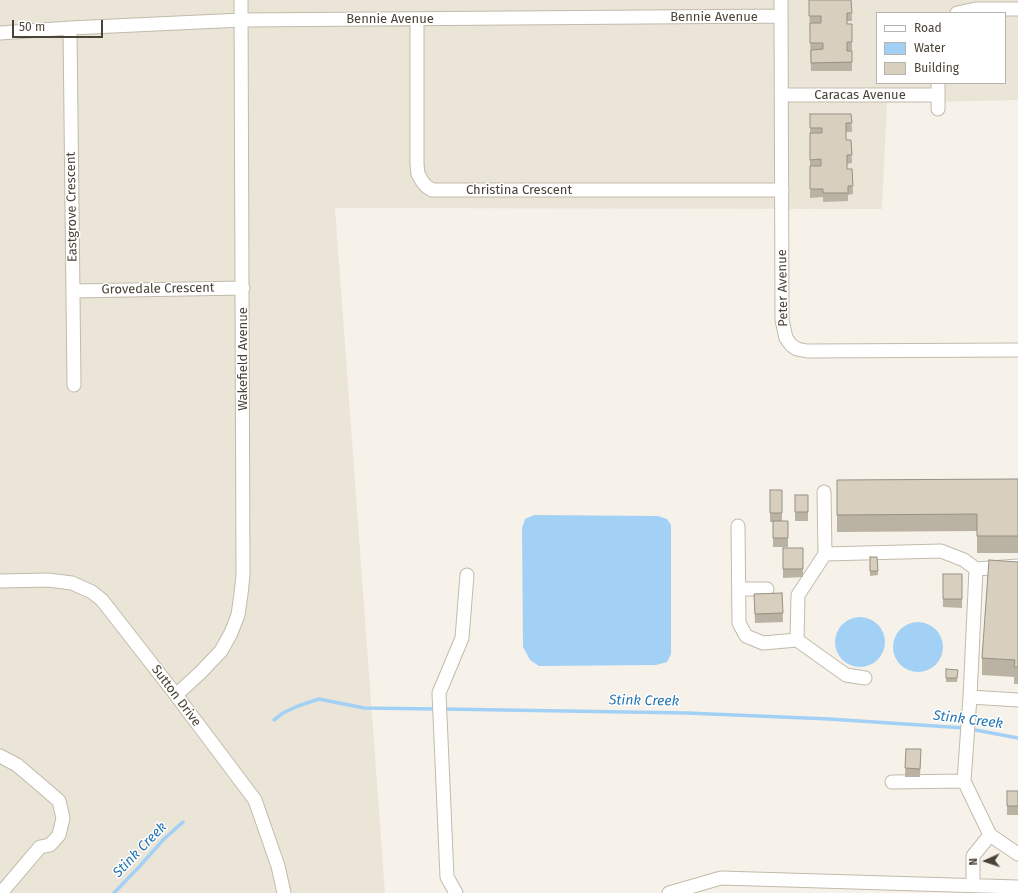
<!DOCTYPE html>
<style>
body{margin:0}
#map{position:relative;width:1018px;height:893px;overflow:hidden;background:#f6f2ea;font-family:"Fira Sans",sans-serif}
canvas{display:block}
.legend{position:absolute;left:876px;top:12px;width:130px;height:72px;box-sizing:border-box;background:#fff;border:1px solid #b7b4af;margin:0;padding:5px 7px;list-style:none;font-size:12px;color:#4a4337}
.legend li{display:flex;align-items:center;gap:8px;height:20px}
.legend b{width:20px;border:1px solid #b7b4af}
.north{position:absolute;left:966px;top:841px;width:40px;height:40px;-webkit-text-stroke:3px #fff;paint-order:stroke;rotate:267deg;font-size:11px;font-weight:700;line-height:16px;text-align:center;color:#4a4337}
.north::after{content:'';display:block;margin:auto;width:14px;height:18px;background:#4a4337;clip-path:polygon(50% 0,100% 100%,50% 72%,0 100%)}
.scale{position:absolute;left:12px;top:20px;width:91px;height:18px;box-sizing:border-box;border:2px solid #4a4337;border-top:0;padding-left:5px;font-size:12px;line-height:14px;white-space:nowrap;color:#4a4337;-webkit-text-stroke:3px #fff;paint-order:stroke}
</style>
<div id="map">
<canvas width="1018" height="893"></canvas>
<ul class="legend">
<li><b style="height:5px;background:#fff"></b>Road</li>
<li><b style="height:11px;background:#a3d1f5"></b>Water</li>
<li><b style="height:11px;background:#d8cfbe"></b>Building</li>
</ul>
<div class="north">N</div>
<div class="scale">50 m</div>
</div>
<script>
const ctx = document.querySelector('canvas').getContext('2d');
ctx.lineJoin = 'round';
function paint(path, color) { ctx.fillStyle = color; ctx.fill(path, 'evenodd'); }
const toPath = rows => new Path2D(rows.map(r => 'M' + r).join(''));
function trace(path, color, width, dash) { ctx.strokeStyle = color; ctx.lineWidth = width; ctx.lineCap = dash ? 'butt' : 'round'; ctx.setLineDash(dash || []); ctx.stroke(path); }
function write(font, color, halo, rows, align = 'center') {
  ctx.font = font + ' "Fira Sans",sans-serif'; ctx.lineWidth = 3; ctx.setLineDash([]); ctx.textBaseline = 'middle'; ctx.strokeStyle = halo; ctx.fillStyle = color; for (const [text, x, y, turn = 0] of rows) {
    ctx.save(); ctx.translate(x, y); ctx.rotate((+turn || 0) * Math.PI / 180); ctx.textAlign = isNaN(turn) ? turn : align; if (halo) ctx.strokeText(text, 0, 0); ctx.fillText(text, 0, 0); ctx.restore();
  }
}
paint(toPath([
 [0,0,1018,0,1018,100,887,103,882,209,335,208,385,893,0,893],
 [877,13,1005,13,1005,83,877,83]
]), '#eae5d7');
paint(toPath([
 [534,515,658,516,667,519,671,525,671,654,667,662,656,665,539,666,530,660,523,647,522,528,525,519],
 '835 642a25 25 0 1 1 50 0a25 25 0 1 1-50 0Z',
 '893 647a25 25 0 1 1 50 0a25 25 0 1 1-50 0Z'
]), '#a3d1f5');
trace(toPath([
 [443,709,687,713,829,719,965,728,1018,738],
 [274,720,283,713,298,706,319,699,364,708,437,709],
 [114,893,138,868,164,839,183,822]
]), '#a3d1f5', 3.5);
const minor = toPath([
 [781,0,782,320,786,338,791,345,797,349,807,351,1018,350],
 [957,13,976,9,1018,9],
 [417,19,417,164,418,174,422,181,426,186,432,190,782,190],
 [70,28,74,385],
 [0,33,70,28,242,20,781,16],
 [781,95,938,95],
 [938,109,938,83],
 [73,291,243,288],
 [824,492,825,554],
 [738,526,739,623,746,636,763,643,797,640,798,595,825,554,941,551,964,560,976,569],
 [1018,566,976,569,970,697,964,781,990,835,1018,854],
 [0,581,48,580,72,583,92,592,102,600,176,695,255,800,278,866,284,893],
 [739,589,767,589],
 [797,640,846,675,865,678],
 [176,695,201,672,221,651,231,633,238,615,241,594,243,575,241,0],
 [970,697,1018,700],
 [0,756,17,765,43,787,59,801,63,818,59,835,50,845,40,847,1,893],
 [892,782,964,781],
 [973,886,973,856,990,835],
 [456,893,447,877,439,693,462,638,467,575],
 [669,893,721,878,1018,887]
]);
trace(minor, '#c2bbab', 15);
trace(minor, '#fff', 13);
paint(toPath([
 [809,0,851,0,852,21,847,21,847,24,852,24,852,51,847,51,852,51,852,71,811,71],
 [810,114,851,114,852,132,846,132,846,140,851,140,852,163,847,164,847,169,852,169,853,194,848,195,848,201,823,202,823,197,810,198],
 [1018,479,1018,553,977,553,977,531,837,532,837,480],
 [770,490,782,490,782,521,788,521,788,547,773,547,773,522,770,522],
 [795,495,808,495,808,521,795,521],
 [783,548,803,548,803,577,783,578],
 [870,557,877,557,878,575,870,576],
 [1018,562,1018,684,1014,684,1014,677,982,675,982,658],
 [943,574,962,574,962,608,943,607],
 [782,593,783,622,755,623,754,594],
 [946,669,958,670,957,682,946,682],
 [906,749,921,749,920,777,905,777],
 [1007,791,1018,791,1018,815,1007,815]
]), '#bab2a3');
const building = toPath([
 [809,0,851,0,852,13,847,13,847,24,852,24,852,42,847,42,847,51,852,51,852,62,811,63,811,50,823,49,823,43,810,43,810,23,821,23,821,16,809,16,809,0],
 [810,114,851,114,852,123,846,123,846,140,851,140,852,155,847,155,847,169,852,169,853,186,848,186,848,193,823,193,823,189,810,189,810,166,821,166,821,159,810,160,810,133,822,133,822,128,810,128,810,114],
 [1018,479,1018,536,977,536,977,514,837,515,837,480,1018,479],
 [770,490,782,490,782,513,770,513,770,490],
 [795,495,808,495,808,512,795,512,795,495],
 [773,521,788,521,788,538,773,538,773,521],
 [783,548,803,548,803,569,783,569,783,548],
 [870,557,877,557,878,571,870,571,870,557],
 [989,560,1018,562,1018,667,1014,667,1015,660,982,658,989,560],
 [943,574,962,574,962,599,943,599,943,574],
 [782,593,783,613,755,614,754,594,782,593],
 [946,669,958,670,957,678,946,678,946,669],
 [906,749,921,749,920,769,905,768,906,749],
 [1007,791,1018,791,1018,806,1007,806,1007,791]
]);
paint(building, '#d8cfbe');
trace(building, '#979185', 1);
write('13px', '#4a4337', '#fff', [
 ["Bennie Avenue",714,17],
 ["Bennie Avenue",390,19],
 ["Caracas Avenue",860,95],
 ["Christina Crescent",519,190],
 ["Eastgrove Crescent",72,207,-91],
 ["Peter Avenue",783,288,-91],
 ["Grovedale Crescent",158,289,-1],
 ["Wakefield Avenue",243,359,-90],
 ["Sutton Drive",176,696,53]
]);
write('italic 14px', '#2676b6', '#fff', [
 ["Stink Creek",644,701,1],
 ["Stink Creek",968,720,7],
 ["Stink Creek",140,850,-46]
]);
</script>
